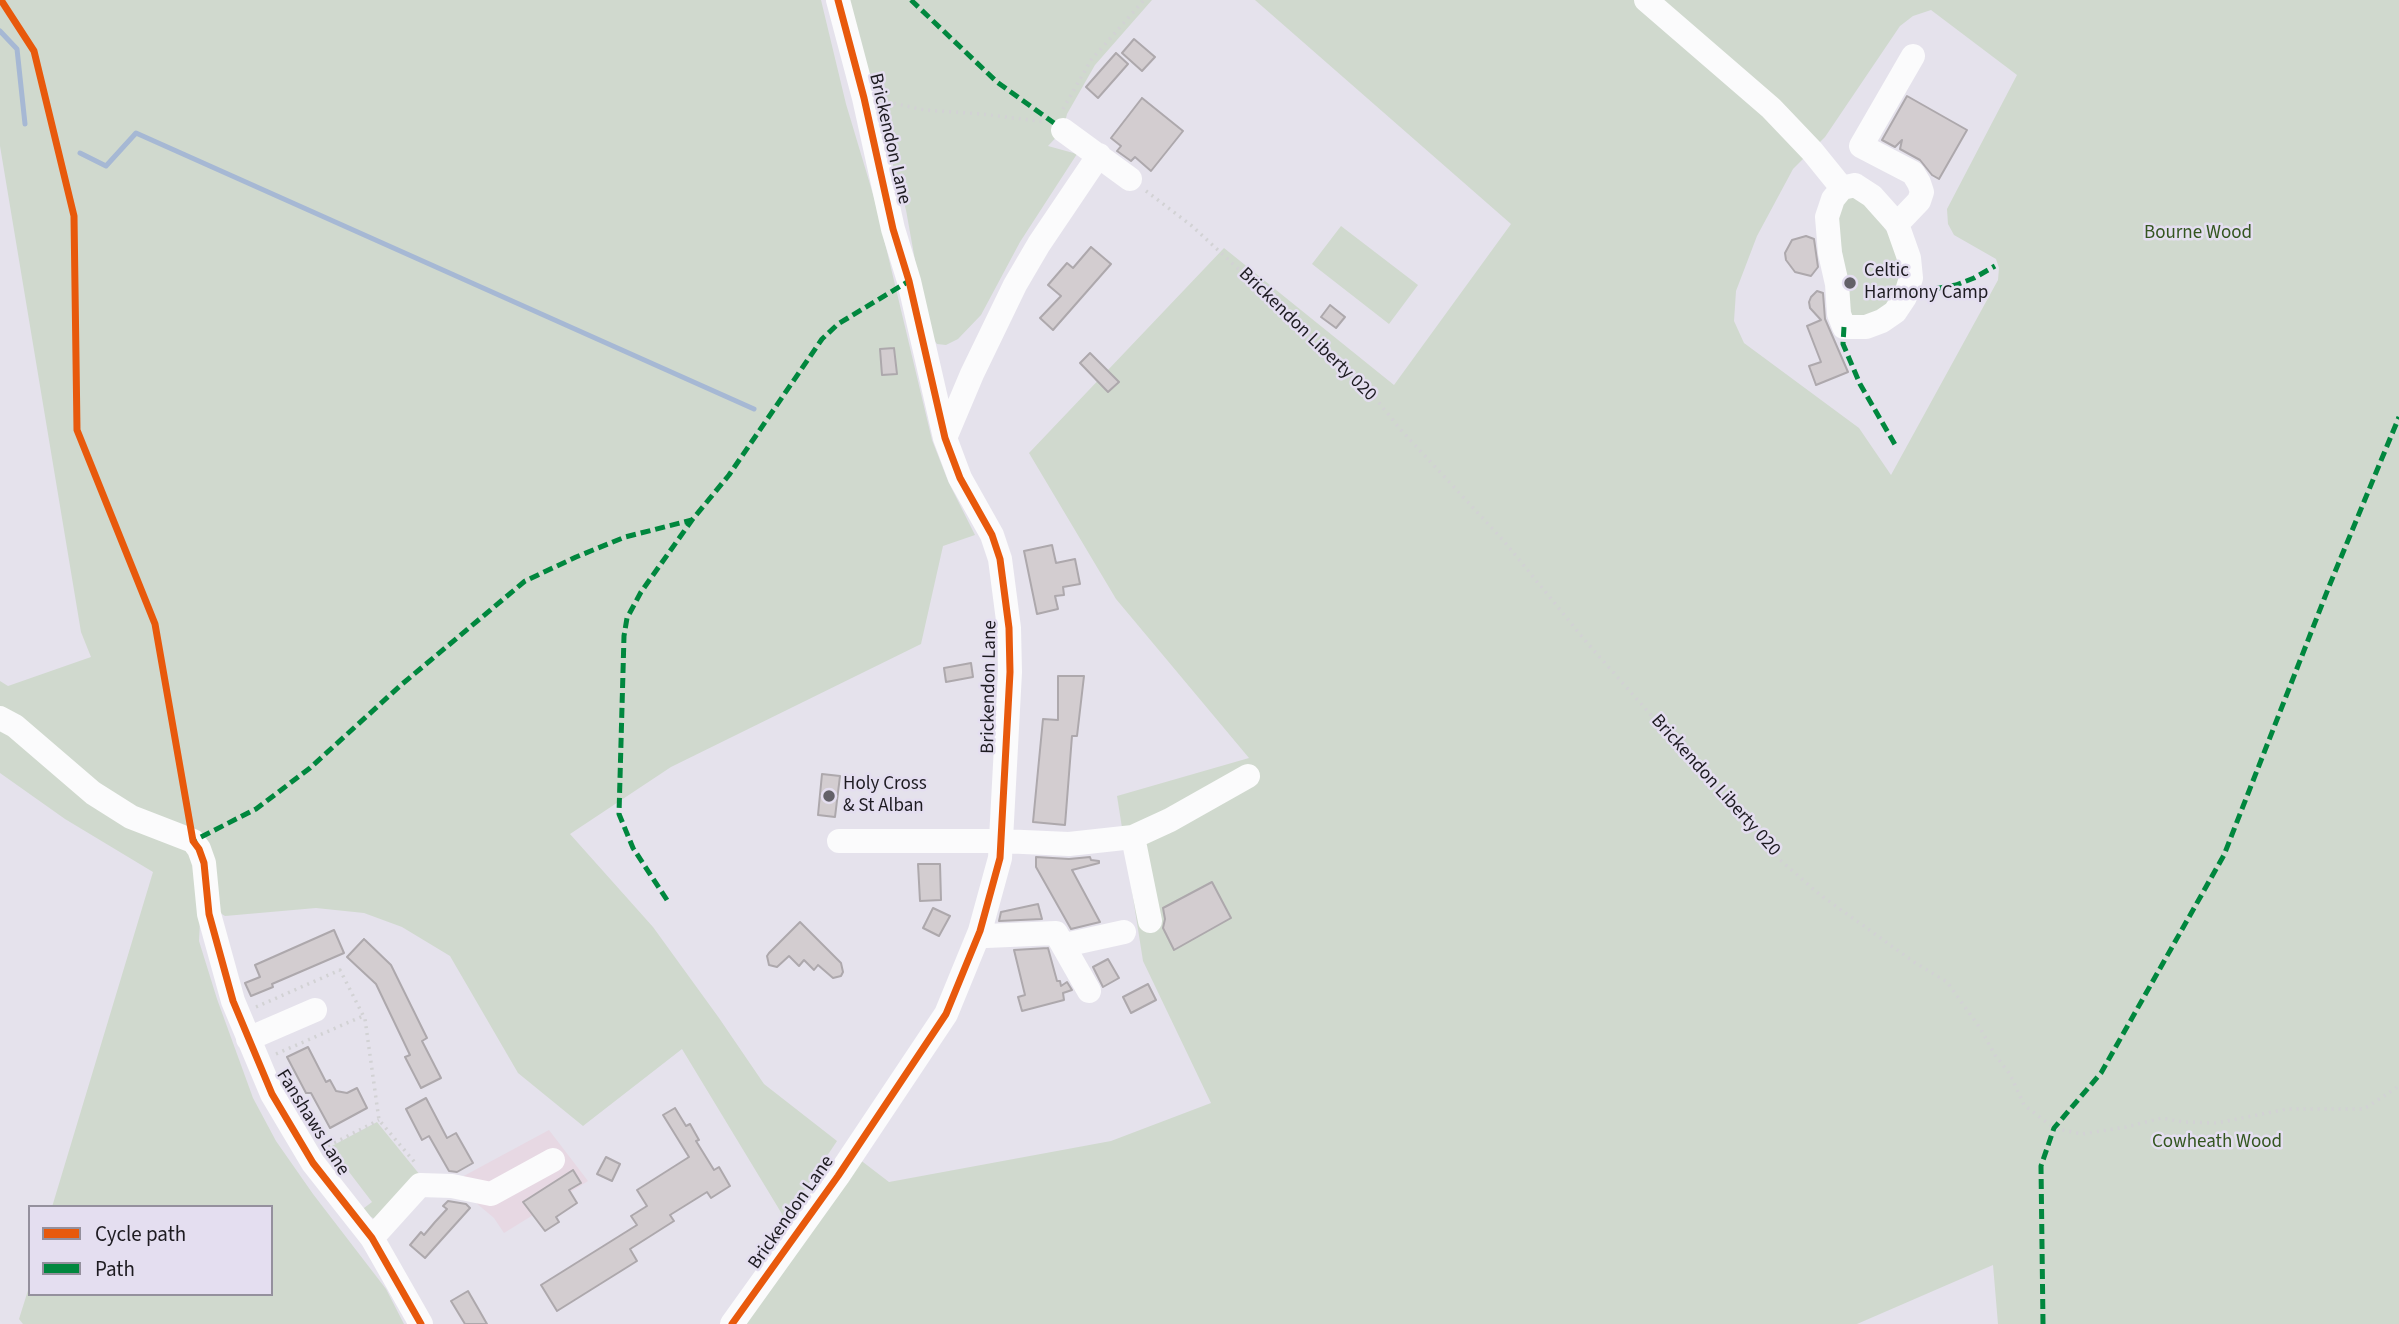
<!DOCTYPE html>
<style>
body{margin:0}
#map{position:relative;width:2399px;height:1324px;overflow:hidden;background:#e5e2ec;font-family:"Source Sans 3",sans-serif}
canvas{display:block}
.legend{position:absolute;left:28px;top:1205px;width:245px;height:91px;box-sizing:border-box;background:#e4def0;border:2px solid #94909d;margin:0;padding:9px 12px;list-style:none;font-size:21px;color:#1d1b21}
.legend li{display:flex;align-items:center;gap:14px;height:35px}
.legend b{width:35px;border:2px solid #94909d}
</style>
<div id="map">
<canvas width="2399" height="1324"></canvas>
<ul class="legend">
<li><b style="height:9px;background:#e8590c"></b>Cycle path</li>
<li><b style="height:9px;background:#00873e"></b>Path</li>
</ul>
</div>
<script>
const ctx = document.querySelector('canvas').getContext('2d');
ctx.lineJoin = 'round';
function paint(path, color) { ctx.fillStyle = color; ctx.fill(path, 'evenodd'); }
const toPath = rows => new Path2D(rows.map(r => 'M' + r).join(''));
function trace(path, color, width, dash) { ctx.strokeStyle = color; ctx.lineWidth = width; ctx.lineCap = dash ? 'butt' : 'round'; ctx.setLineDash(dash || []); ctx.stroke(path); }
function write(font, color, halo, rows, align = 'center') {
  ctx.font = font + ' "Source Sans 3",sans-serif'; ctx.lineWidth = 5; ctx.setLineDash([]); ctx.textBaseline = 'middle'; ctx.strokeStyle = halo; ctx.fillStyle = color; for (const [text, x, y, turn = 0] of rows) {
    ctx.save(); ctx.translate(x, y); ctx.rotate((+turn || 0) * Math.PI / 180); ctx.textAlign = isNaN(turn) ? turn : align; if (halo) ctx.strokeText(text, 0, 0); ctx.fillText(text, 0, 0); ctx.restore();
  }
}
paint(toPath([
 [549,1130,588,1181,504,1233,494,1218,463,1192,460,1178]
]), '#e7d8e3');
paint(toPath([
 [0,0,821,0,846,104,875,201,932,440,948,481,975,535,943,546,921,644,671,767,570,834,653,927,719,1018,764,1084,837,1141,785,1219,682,1049,583,1126,518,1073,450,956,402,927,364,913,316,908,225,916,201,901,199,941,217,999,253,1098,276,1141,313,1194,386,1289,404,1324,23,1324,19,1319,30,1284,30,1294,271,1294,271,1207,52,1207,153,872,65,819,0,773,0,681,8,686,91,657,81,632,0,146],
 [845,0,1152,0,1095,65,1067,114,1063,130,1048,146,1077,154,1020,242,981,315,958,339,946,345,937,344,928,333,906,210],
 [1255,0,2399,0,2399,1324,1998,1324,1993,1265,1857,1324,736,1324,859,1159,889,1182,1111,1141,1211,1103,1143,961,1117,796,1249,758,1116,599,1029,453,1224,248,1394,385,1511,224],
 [1931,10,2017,75,1947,209,1948,224,1954,235,1996,259,1999,268,1998,280,1891,475,1859,428,1744,343,1734,321,1736,291,1757,236,1793,169,1825,137,1900,26,1913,16],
 [1861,196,1903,253,1894,307,1852,321,1835,205,1841,198],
 [1341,226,1418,285,1389,324,1312,264],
 [377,1122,420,1175,375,1219,360,1211,372,1202,330,1147]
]), '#d0d9ce');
trace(toPath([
 [0,31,17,49,25,124],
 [80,153,106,166,136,133,754,409]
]), '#a6b8d4', 5);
const building = toPath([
 [1134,39,1155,57,1142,71,1122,53,1134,39],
 [1116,53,1128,64,1098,98,1086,87,1116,53],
 [1907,96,1967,130,1939,179,1932,175,1920,160,1900,149,1902,140,1895,147,1882,140,1907,96],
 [1142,98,1183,131,1151,171,1135,157,1131,161,1117,151,1121,146,1111,138,1142,98],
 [1806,236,1814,239,1818,267,1811,276,1795,272,1786,260,1785,253,1792,240,1806,236],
 [1091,247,1111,264,1053,330,1040,318,1061,296,1048,285,1067,263,1073,268,1091,247],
 [1817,291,1823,293,1825,319,1848,372,1816,385,1809,366,1821,362,1807,326,1821,320,1810,308,1809,302,1811,297,1817,291],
 [1330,305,1345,317,1336,328,1321,317,1330,305],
 [894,348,897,374,882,375,880,349,894,348],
 [1090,353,1119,382,1108,392,1080,363,1090,353],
 [1052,545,1056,563,1075,559,1080,584,1063,587,1064,595,1055,596,1058,609,1037,614,1024,551,1052,545],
 [971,663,973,677,946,682,944,668,971,663],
 [1058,676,1084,676,1077,736,1072,736,1065,825,1033,822,1043,719,1058,720,1058,676],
 [822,774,840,776,835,817,818,815,822,774],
 [1036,857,1069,859,1090,857,1091,860,1099,861,1099,863,1072,870,1100,922,1071,929,1036,867,1036,857],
 [918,864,940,864,941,900,920,901,918,864],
 [1212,882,1231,918,1174,950,1163,928,1165,919,1163,908,1212,882],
 [1038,904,1042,919,999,921,1001,912,1038,904],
 [933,908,950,916,939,936,923,928,933,908],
 [800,922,841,963,843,972,841,976,833,978,818,965,814,970,804,960,799,966,789,956,777,967,769,965,767,956,769,953,800,922],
 [334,930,344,953,272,984,273,987,251,996,245,983,260,977,255,965,334,930],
 [364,939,391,965,427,1038,422,1041,441,1078,421,1088,405,1057,410,1055,376,984,347,957,364,939],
 [1048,948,1057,981,1060,981,1061,986,1067,982,1072,990,1063,993,1064,1000,1022,1011,1018,997,1025,995,1014,950,1048,948],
 [1108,959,1119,978,1103,987,1093,967,1108,959],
 [1148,984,1156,1000,1131,1013,1123,997,1148,984],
 [308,1047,326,1082,330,1080,336,1091,347,1093,357,1088,367,1108,330,1128,311,1093,306,1093,287,1057,308,1047],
 [426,1098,447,1138,456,1133,473,1163,457,1172,449,1171,429,1136,422,1140,406,1109,426,1098],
 [675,1108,686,1126,690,1124,699,1140,696,1141,714,1170,719,1167,730,1186,711,1198,707,1192,670,1215,674,1221,630,1249,637,1261,557,1311,541,1285,637,1225,631,1216,647,1206,637,1190,689,1157,663,1115,675,1108],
 [606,1157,620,1164,612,1181,597,1174,606,1157],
 [573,1170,581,1183,569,1190,577,1203,556,1217,559,1222,545,1231,523,1202,573,1170],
 [448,1201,466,1204,470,1208,425,1258,410,1245,421,1232,424,1235,435,1222,447,1209,443,1206,448,1201],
 [468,1291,479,1310,487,1324,465,1324,451,1301,468,1291]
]);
paint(building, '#d3cdd0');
trace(building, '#ada8ac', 2);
trace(toPath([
 [887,102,925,110,982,114,1046,122],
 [1063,109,1091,60,1144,0],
 [1146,191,1192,226,1368,389,1400,429,1503,540,1588,644,1779,859,1819,894,1914,962,1947,982,1980,1028,1995,1055,2010,1074,2024,1105,2054,1128,2082,1134,2126,1127,2162,1118,2183,1122,2217,1123,2287,1109,2364,1109,2399,1086],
 [256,1007,340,970,365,1019,379,1120,417,1165],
 [276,1054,363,1016],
 [328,1146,379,1120]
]), '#d2d2d4', 3.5, [2, 5]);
trace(toPath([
 [1646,0,1771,108,1812,151,1842,188],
 [1063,130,1130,179],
 [1855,185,1872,196,1897,224,1909,258,1911,278,1905,297,1895,312,1882,321,1866,327,1844,327,1839,314,1837,284,1830,253,1827,217,1833,199,1842,188,1855,185],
 [1897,224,1919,201,1922,192,1919,183,1913,173,1861,146,1913,56],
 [945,438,972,374,1015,285,1039,244,1099,155],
 [0,718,15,726,93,793,131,817,193,841,199,849,204,863,209,914,233,1001,272,1094,313,1163,372,1238,421,1324],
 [1133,837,1150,921],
 [839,841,1001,841,1069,844,1133,837,1170,820,1248,776],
 [980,931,986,936,1056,933,1089,991],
 [1065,945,1124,932],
 [248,1039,315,1010],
 [372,1238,420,1185,452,1186,491,1194,553,1160],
 [732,1324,838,1176,946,1014,980,931,1000,858,1010,672,1009,628,1000,559,992,535,960,478,945,438,909,281,893,229,864,98,838,0]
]), '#fbfbfc', 24);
trace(toPath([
 [911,0,997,82,1054,123],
 [1907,292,1923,291,1956,285,1974,278,1995,266],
 [1844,327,1843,344,1860,384,1897,448],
 [192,835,193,841,256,809,310,768,401,685,525,581,576,557,625,537,692,520,729,475,822,339,838,324,909,281],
 [667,900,633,848,619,814,624,636,627,618,641,592,692,520],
 [2043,1324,2041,1166,2054,1128,2101,1073,2224,855,2330,584,2399,417]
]), '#00873e', 5, [10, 5]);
trace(toPath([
 [1,0,34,51,74,216,77,430,155,624,193,841,199,849,204,863,209,914,233,1001,272,1094,313,1163,372,1238,421,1324],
 [732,1324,838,1176,946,1014,980,931,1000,858,1010,672,1009,628,1000,559,992,535,960,478,945,438,909,281,893,229,864,98,838,0]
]), '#e8590c', 7);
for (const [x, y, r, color] of [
 [1850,283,7,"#636168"],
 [829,796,7,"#636168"]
]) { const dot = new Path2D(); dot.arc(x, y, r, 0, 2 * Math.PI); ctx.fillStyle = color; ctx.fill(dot); trace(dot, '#e4def0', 2.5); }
write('19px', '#1d1b21', '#e4def0', [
 ["Brickendon Lane",889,139,77],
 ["Brickendon Liberty 020",1307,335,44],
 ["Brickendon Lane",990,687,-89],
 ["Brickendon Liberty 020",1715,786,48],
 ["Fanshaws Lane",312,1123,58],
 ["Brickendon Lane",792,1213,-55]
]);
write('19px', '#345620', '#e4def0', [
 ["Bourne Wood",2198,234],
 ["Cowheath Wood",2217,1143]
]);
write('19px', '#1d1b21', '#e4def0', [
 ["Celtic",1864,272],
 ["Harmony Camp",1864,294],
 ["Holy Cross",843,785],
 ["& St Alban",843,807]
], 'left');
</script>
